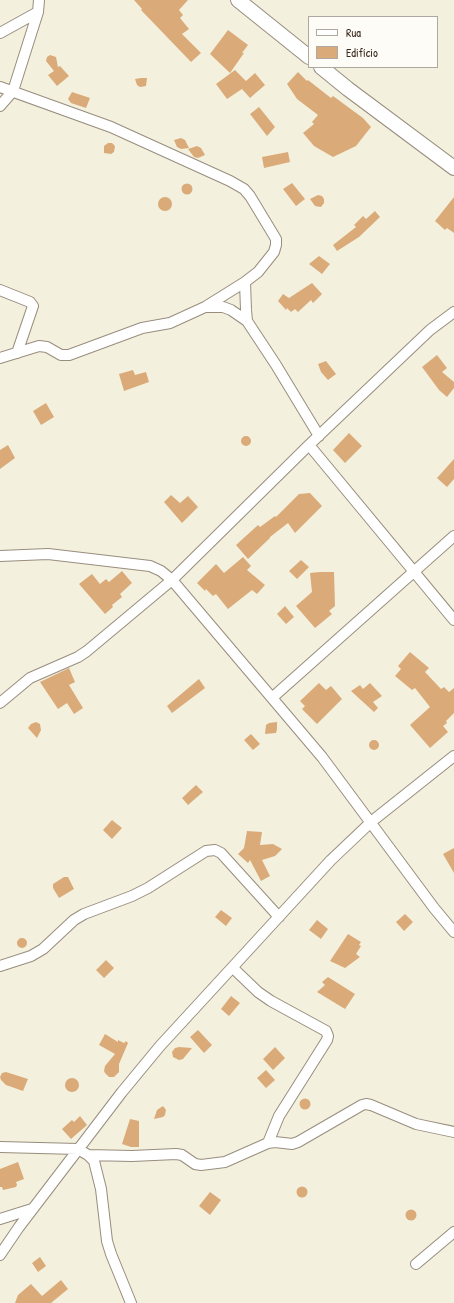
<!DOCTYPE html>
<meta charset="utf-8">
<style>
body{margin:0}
#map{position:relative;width:454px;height:1303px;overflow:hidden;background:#f4f0de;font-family:"Patrick Hand",sans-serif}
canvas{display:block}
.legend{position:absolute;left:308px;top:16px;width:130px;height:52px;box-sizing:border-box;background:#fdfcf7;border:1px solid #afa8a0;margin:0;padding:5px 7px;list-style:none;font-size:12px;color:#3b2a1e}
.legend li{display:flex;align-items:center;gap:8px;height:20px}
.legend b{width:20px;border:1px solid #afa8a0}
</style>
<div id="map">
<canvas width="454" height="1303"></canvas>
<ul class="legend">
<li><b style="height:5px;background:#fff"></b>Rua</li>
<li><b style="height:11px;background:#daab79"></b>Edifício</li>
</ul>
</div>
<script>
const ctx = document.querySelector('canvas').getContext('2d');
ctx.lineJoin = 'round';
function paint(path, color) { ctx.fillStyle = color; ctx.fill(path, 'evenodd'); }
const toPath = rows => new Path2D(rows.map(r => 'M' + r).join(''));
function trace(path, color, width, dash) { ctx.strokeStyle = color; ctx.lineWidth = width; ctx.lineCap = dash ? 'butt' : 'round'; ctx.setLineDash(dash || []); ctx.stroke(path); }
paint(toPath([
 [134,0,188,0,179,10,183,15,180,18,189,29,182,34,201,53,191,62,141,10,142,9],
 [228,30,248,45,242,53,244,53,230,73,210,54],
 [50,55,56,57,58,67,60,66,69,76,57,86,48,75,54,71,46,61,47,57],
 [235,70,246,81,255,73,265,85,250,98,242,89,227,99,216,84],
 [298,72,307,81,308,80,331,98,333,96,363,118,371,127,356,146,333,157,314,146,303,133,314,124,312,122,318,115,297,99,287,84],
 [141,78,147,78,146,86,140,87,137,85,135,79],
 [72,92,90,98,86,108,71,103,68,99],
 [259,107,275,127,267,136,250,114],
 [181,138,185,140,189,148,181,149,177,147,174,140],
 [108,143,112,143,115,146,114,152,111,154,104,153,104,146],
 [197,146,201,148,205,155,198,158,194,157,188,149],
 [288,152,290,162,264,168,262,157],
 [292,183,305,199,296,206,283,189],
 '181.5 189a5.5 5.5 0 1 1 11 0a5.5 5.5 0 1 1-11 0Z',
 [318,195,322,196,324,199,324,203,321,207,315,206,310,199],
 [454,197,454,233,447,228,445,230,435,221],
 '158 204a7 7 0 1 1 14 0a7 7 0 1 1-14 0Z',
 [375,211,380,217,359,237,337,251,333,245,356,227,354,225,363,216,366,219],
 [319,256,330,264,322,274,309,264],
 [312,283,322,294,313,303,311,300,298,312,295,309,291,312,287,308,286,310,278,301,283,294,289,298],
 [437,355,447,368,442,372,454,382,454,388,447,397,439,390,422,367],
 [326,361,336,374,328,380,321,372,318,364],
 [133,370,135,375,146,372,149,382,124,391,119,374],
 [46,403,54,417,41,425,33,411],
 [349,433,362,446,345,463,333,450],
 '241 441a5 5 0 1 1 10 0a5 5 0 1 1-10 0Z',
 [8,445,15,458,0,469,0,450],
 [454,459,454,479,447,487,437,478],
 [310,493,322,506,295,533,288,523,270,537,270,538,248,559,236,545,258,525,260,527,275,516,276,517,299,494],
 [171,495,180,503,188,496,198,507,182,523,164,502],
 [243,557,251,566,247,570,265,585,257,594,252,590,228,609,216,594,213,596,206,589,205,591,197,583,216,564,224,573],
 [301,560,309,567,297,579,289,571],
 [122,571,132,583,120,594,122,597,112,605,113,607,105,614,79,584,92,574,100,584,106,579,109,582],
 [320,572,334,572,335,606,329,611,332,614,315,628,296,606,312,592,310,573],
 [285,606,294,617,286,624,277,614],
 [410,652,429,668,425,672,441,689,444,687,449,692,454,688,454,713,446,721,447,723,443,726,448,732,430,748,410,725,430,707,415,688,412,690,395,676,401,669,398,666],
 [69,668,75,682,69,685,83,708,74,714,67,703,58,709,40,682],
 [199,679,205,688,172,713,167,706],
 [319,683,326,690,331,686,342,699,317,724,302,709,305,706,300,701],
 [370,683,382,696,373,702,378,708,374,712,351,691,360,685,363,689],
 [36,722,40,724,41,730,37,738,28,728,31,724],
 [277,722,277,729,276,733,265,734,266,725,269,723],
 [251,734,260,744,253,750,244,740],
 '369 745a5 5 0 1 1 10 0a5 5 0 1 1-10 0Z',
 [196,785,203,792,188,805,182,798],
 [112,820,122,828,112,839,103,830],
 [247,831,262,832,260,845,273,844,282,849,275,856,262,860,270,876,261,881,250,860,248,863,238,854,244,848],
 [454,848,454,873,443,854],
 [64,877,68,877,74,889,59,898,53,888,53,884],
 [221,910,232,918,226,926,215,917],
 [405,914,413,922,404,931,396,922],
 [317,920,328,929,321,939,309,930],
 [348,934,361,942,359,945,361,946,356,954,360,957,345,968,330,961],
 '17 943a5 5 0 1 1 10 0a5 5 0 1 1-10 0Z',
 [106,960,114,968,104,978,96,970],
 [328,977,355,994,345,1009,317,992,325,985,322,982],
 [231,996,240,1003,229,1016,221,1009],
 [198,1030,212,1045,204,1053,190,1037],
 [105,1034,118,1042,118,1040,124,1043,126,1041,128,1043,119,1064,119,1072,114,1077,109,1077,105,1073,104,1071,105,1066,115,1054,99,1045],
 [179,1047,192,1048,183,1059,179,1060,173,1057,172,1052,175,1048],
 [275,1047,285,1058,273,1070,263,1059],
 [266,1070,275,1080,266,1088,257,1078],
 [6,1072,28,1079,23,1091,6,1085,1,1080,0,1077,2,1073],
 '65 1085a7 7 0 1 1 14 0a7 7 0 1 1-14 0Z',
 '299.5 1104a5.5 5.5 0 1 1 11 0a5.5 5.5 0 1 1-11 0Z',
 [163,1106,166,1110,165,1115,163,1117,154,1119,157,1110],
 [80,1116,87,1125,71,1139,62,1129,72,1120,74,1122],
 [130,1119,139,1121,139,1147,131,1147,122,1144],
 [18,1162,24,1179,16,1182,17,1185,16,1187,3,1190,2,1187,0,1187,0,1169],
 '296.5 1192a5.5 5.5 0 1 1 11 0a5.5 5.5 0 1 1-11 0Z',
 [210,1192,221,1200,210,1215,199,1206],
 '405.5 1215a5.5 5.5 0 1 1 11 0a5.5 5.5 0 1 1-11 0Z',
 [40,1257,46,1266,38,1272,32,1263],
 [61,1280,68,1289,51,1303,15,1303,18,1295,31,1284,42,1296]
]), '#daab79');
const street = toPath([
 [0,33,38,12],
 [0,87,111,127,230,181,244,189,250,196,276,239,276,245,274,252,258,272,245,282,205,307,170,323,142,328,69,355,61,355,47,347,39,346,0,358],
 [0,106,13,91,38,12,39,0],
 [245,282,246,310,247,321],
 [0,290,30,302,33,306,17,353],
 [205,307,223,307,231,310,247,321,276,365,319,436],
 [309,445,454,620],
 [0,556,48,554,150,566,161,571,172,580,322,757,434,908,454,932],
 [273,697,454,536],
 [0,703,30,678,78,657,87,651,172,580,309,445,430,330,454,312],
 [0,966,31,956,43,949,74,920,84,914,132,896,148,888,206,851,215,850,221,853,279,917],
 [233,968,258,992,271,1001,326,1031,328,1036,327,1040,279,1116,268,1143],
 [0,1147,78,1149,88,1155,94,1161,101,1189,107,1241,111,1254,131,1303],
 [88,1155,132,1156,176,1154,182,1155,195,1164,201,1165,225,1162,268,1143,275,1142,292,1144,298,1142,362,1105,366,1104,371,1105,416,1124,454,1132],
 [0,1219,32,1209],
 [0,1255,19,1227,122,1092,160,1046,331,860,371,822,454,756],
 [416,1264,454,1232]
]);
const secondary = toPath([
 [238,0,309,57],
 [321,67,348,89,454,168]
]);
trace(street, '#988d7e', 12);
trace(secondary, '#988d7e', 16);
trace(street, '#fff', 10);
trace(secondary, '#fff', 14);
</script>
